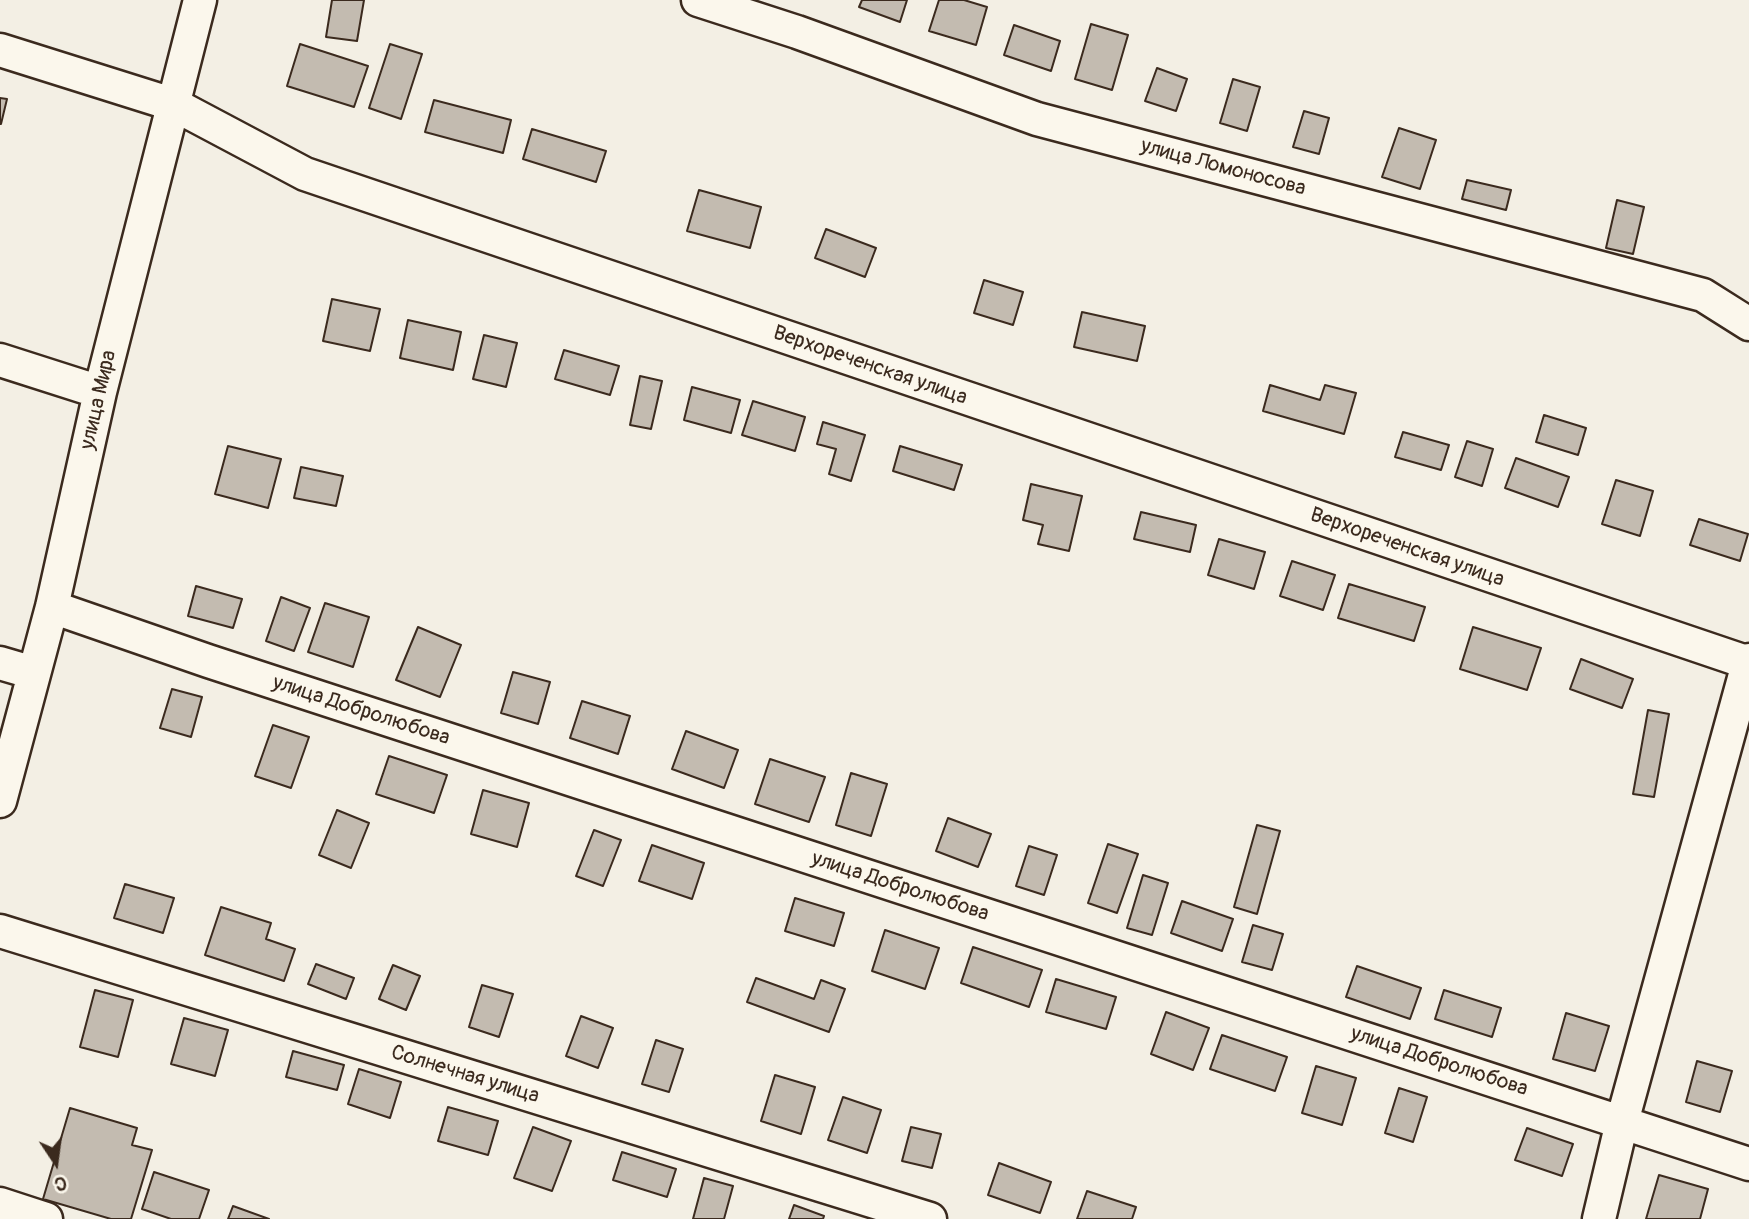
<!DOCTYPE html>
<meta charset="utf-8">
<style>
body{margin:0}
#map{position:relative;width:1749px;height:1219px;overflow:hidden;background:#f3efe4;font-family:Pangolin,sans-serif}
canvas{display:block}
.north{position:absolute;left:21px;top:1128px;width:70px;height:70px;-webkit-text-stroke:5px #fbf7ec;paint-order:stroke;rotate:167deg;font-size:19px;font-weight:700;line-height:28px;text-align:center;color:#3b2a1e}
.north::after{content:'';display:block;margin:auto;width:24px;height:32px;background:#3b2a1e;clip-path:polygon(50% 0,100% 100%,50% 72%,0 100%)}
</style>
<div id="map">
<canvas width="1749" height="1219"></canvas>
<div class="north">С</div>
</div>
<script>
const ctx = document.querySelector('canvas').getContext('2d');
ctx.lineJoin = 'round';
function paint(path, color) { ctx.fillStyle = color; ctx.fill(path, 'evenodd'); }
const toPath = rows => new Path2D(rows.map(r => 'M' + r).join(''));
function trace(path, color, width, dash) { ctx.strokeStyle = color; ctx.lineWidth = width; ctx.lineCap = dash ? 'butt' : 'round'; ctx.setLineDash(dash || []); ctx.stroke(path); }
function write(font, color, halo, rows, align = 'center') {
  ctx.font = font + ' Pangolin,sans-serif'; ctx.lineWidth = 6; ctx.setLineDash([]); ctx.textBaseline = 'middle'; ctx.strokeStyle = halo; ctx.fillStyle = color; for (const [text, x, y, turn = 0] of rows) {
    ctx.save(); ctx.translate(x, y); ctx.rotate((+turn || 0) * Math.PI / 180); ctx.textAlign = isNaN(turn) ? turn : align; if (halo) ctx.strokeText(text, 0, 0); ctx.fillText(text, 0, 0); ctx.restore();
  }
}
const building = toPath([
 [332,0,364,0,357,41,326,37,332,0],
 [862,0,907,0,900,22,859,7,862,0],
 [939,0,964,0,987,7,976,45,929,31,939,0],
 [1091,24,1128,35,1112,90,1075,79,1091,24],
 [1014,25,1060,41,1051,71,1004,55,1014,25],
 [300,44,368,66,354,107,287,86,300,44],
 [390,44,422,54,401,119,369,108,390,44],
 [1157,68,1187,79,1176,111,1145,101,1157,68],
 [1233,79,1260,87,1247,131,1220,123,1233,79],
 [0,98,7,99,1,124,0,124,0,98],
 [434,100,511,120,503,153,425,132,434,100],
 [1304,111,1329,118,1319,154,1293,147,1304,111],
 [1399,128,1436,140,1420,189,1382,177,1399,128],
 [532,129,606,151,596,182,523,159,532,129],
 [1467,180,1511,190,1506,210,1462,199,1467,180],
 [699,190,761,207,750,248,687,231,699,190],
 [1617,200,1644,207,1633,254,1606,248,1617,200],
 [826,229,876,248,865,277,815,258,826,229],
 [984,280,1023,292,1013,325,974,313,984,280],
 [332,299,380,309,370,351,323,341,332,299],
 [1082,312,1145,326,1137,361,1074,347,1082,312],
 [408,320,461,332,453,370,400,358,408,320],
 [484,335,517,343,506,387,473,379,484,335],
 [564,350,619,366,610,395,555,379,564,350],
 [640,376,662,381,651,429,630,425,640,376],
 [1270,385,1320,400,1325,385,1356,393,1344,434,1263,411,1270,385],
 [692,387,740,400,731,433,684,420,692,387],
 [753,401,805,417,795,451,742,435,753,401],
 [1544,415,1586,428,1578,455,1536,442,1544,415],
 [823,422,865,435,851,481,829,474,836,449,817,444,823,422],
 [1403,432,1449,445,1441,470,1395,457,1403,432],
 [1467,441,1493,449,1482,486,1455,477,1467,441],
 [228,446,281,459,268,508,215,494,228,446],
 [900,446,962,465,954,490,893,471,900,446],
 [1516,458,1569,477,1558,507,1505,488,1516,458],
 [301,467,343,476,336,506,294,498,301,467],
 [1616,480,1653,491,1640,536,1602,524,1616,480],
 [1031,484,1082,496,1069,551,1038,544,1043,525,1023,520,1031,484],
 [1141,512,1196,525,1190,552,1134,539,1141,512],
 [1699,519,1748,534,1740,561,1690,545,1699,519],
 [1219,539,1265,552,1254,589,1208,575,1219,539],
 [1292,561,1335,575,1323,610,1280,596,1292,561],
 [1349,584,1425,607,1414,641,1338,618,1349,584],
 [196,586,242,599,233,628,188,616,196,586],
 [281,597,310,608,294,651,266,641,281,597],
 [325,603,369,617,353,667,308,652,325,603],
 [418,627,461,645,440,697,396,680,418,627],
 [1473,627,1541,648,1527,690,1460,669,1473,627],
 [1581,659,1633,679,1622,708,1570,689,1581,659],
 [513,672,550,682,538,724,501,713,513,672],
 [172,689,202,697,191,737,160,728,172,689],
 [582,701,630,716,618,754,570,738,582,701],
 [1648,710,1669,714,1654,797,1633,794,1648,710],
 [273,725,309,737,291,788,255,776,273,725],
 [686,731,738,750,724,788,672,769,686,731],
 [389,756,447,775,434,813,376,794,389,756],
 [770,759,825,777,809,822,755,804,770,759],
 [851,773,887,784,871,836,836,825,851,773],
 [483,790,529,803,517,847,471,834,483,790],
 [337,810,369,823,351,868,319,855,337,810],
 [948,818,991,834,978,867,936,851,948,818],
 [1257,825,1280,831,1257,914,1234,907,1257,825],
 [594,830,621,840,603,886,576,876,594,830],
 [1108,844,1138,854,1117,913,1088,903,1108,844],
 [652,845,704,863,692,899,639,881,652,845],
 [1029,846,1057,855,1044,895,1016,886,1029,846],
 [1143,875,1168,883,1152,935,1127,928,1143,875],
 [125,884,174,898,163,933,114,918,125,884],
 [795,898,844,913,834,946,785,931,795,898],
 [1182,901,1233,919,1222,951,1171,933,1182,901],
 [221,907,271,923,266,939,295,949,284,981,205,955,221,907],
 [1253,925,1283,934,1272,970,1242,962,1253,925],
 [885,930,939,948,925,989,872,971,885,930],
 [973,947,1042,970,1029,1007,961,983,973,947],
 [316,964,354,978,346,999,308,984,316,964],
 [393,965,420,976,406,1010,379,999,393,965],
 [1357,966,1421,988,1410,1019,1346,997,1357,966],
 [756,978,814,999,821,980,845,989,829,1032,747,1002,756,978],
 [1056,979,1116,997,1106,1029,1046,1012,1056,979],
 [482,985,513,994,499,1037,469,1027,482,985],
 [95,990,133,1000,118,1057,80,1047,95,990],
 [1444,990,1501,1008,1492,1037,1435,1019,1444,990],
 [1166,1012,1209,1028,1193,1070,1151,1054,1166,1012],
 [1566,1013,1609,1026,1595,1071,1553,1059,1566,1013],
 [581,1016,613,1028,598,1068,566,1056,581,1016],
 [184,1018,228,1030,215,1076,171,1064,184,1018],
 [1222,1035,1287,1057,1275,1091,1210,1069,1222,1035],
 [656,1040,683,1049,669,1092,642,1084,656,1040],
 [293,1051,344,1065,337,1090,286,1077,293,1051],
 [1697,1061,1732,1071,1720,1112,1686,1102,1697,1061],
 [1316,1066,1356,1078,1342,1125,1302,1113,1316,1066],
 [359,1069,401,1082,390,1118,348,1104,359,1069],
 [775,1075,815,1087,801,1134,761,1121,775,1075],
 [1399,1088,1427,1097,1413,1142,1385,1133,1399,1088],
 [843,1097,881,1110,867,1153,828,1140,843,1097],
 [448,1107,498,1121,488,1155,438,1141,448,1107],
 [70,1108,137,1128,132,1145,152,1150,131,1219,111,1219,43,1199,70,1108],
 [533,1127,571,1141,552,1191,514,1178,533,1127],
 [911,1127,941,1134,932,1168,902,1161,911,1127],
 [1527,1128,1573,1144,1562,1176,1515,1160,1527,1128],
 [622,1152,676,1169,667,1197,613,1180,622,1152],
 [999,1163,1051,1182,1040,1213,988,1195,999,1163],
 [154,1172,209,1190,199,1219,171,1219,142,1209,154,1172],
 [1659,1175,1708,1189,1700,1219,1646,1219,1659,1175],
 [704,1178,733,1186,724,1219,693,1219,704,1178],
 [1087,1191,1136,1207,1132,1219,1077,1219,1087,1191],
 [794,1205,824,1216,823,1219,789,1219,794,1205],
 [233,1206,269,1219,228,1219,233,1206]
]);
paint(building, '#c3bbb0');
trace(building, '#3b2a1e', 2);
const minor = toPath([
 [698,0,797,32,1037,119,1703,295,1749,324],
 [0,50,175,105,305,174,1749,663],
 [0,360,100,392],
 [52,607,208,661,1749,1164],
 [0,663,34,673],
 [0,801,52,607,100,392,200,0],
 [0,931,930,1219],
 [0,1204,46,1219],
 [1599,1219,1622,1122,1749,660]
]);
trace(minor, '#3b2a1e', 37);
trace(minor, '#fbf7ec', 32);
write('21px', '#3b2a1e', '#fbf7ec', [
 ["улица Ломоносова",1223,168,15],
 ["Верхореченская улица",870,366,19],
 ["улица Мира",99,400,-77],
 ["Верхореченская улица",1407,548,19],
 ["улица Добролюбова",361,711,18],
 ["улица Добролюбова",900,887,18],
 ["улица Добролюбова",1439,1062,18],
 ["Солнечная улица",465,1075,17]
]);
</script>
